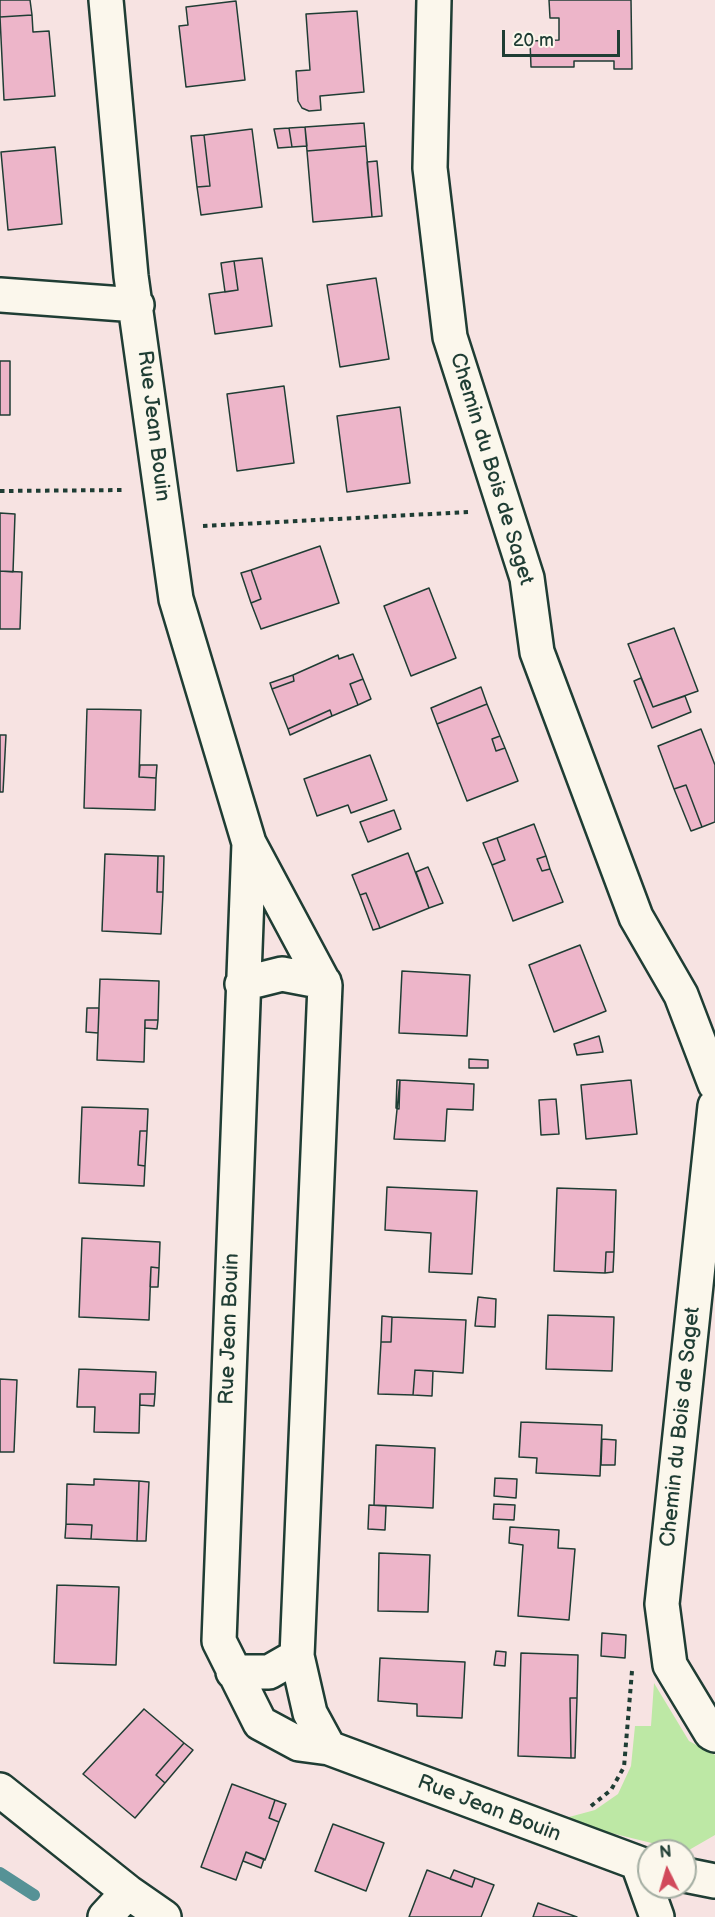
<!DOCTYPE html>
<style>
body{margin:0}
#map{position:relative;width:715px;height:1917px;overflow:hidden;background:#f7e3e2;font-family:"Balsamiq Sans",sans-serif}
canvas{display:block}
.north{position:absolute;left:637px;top:1839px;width:60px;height:60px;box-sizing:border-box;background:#fbf7ec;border:2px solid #a3ada2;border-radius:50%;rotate:355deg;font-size:16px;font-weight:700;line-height:24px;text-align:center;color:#1f3d34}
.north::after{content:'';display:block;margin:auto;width:21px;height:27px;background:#d1495b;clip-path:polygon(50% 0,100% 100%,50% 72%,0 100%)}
.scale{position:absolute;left:502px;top:30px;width:118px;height:27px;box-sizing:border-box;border:3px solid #1f3d34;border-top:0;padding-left:8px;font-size:18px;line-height:21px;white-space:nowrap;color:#1f3d34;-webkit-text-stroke:4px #fbf7ec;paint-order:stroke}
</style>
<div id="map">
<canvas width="715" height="1917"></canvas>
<div class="north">N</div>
<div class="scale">20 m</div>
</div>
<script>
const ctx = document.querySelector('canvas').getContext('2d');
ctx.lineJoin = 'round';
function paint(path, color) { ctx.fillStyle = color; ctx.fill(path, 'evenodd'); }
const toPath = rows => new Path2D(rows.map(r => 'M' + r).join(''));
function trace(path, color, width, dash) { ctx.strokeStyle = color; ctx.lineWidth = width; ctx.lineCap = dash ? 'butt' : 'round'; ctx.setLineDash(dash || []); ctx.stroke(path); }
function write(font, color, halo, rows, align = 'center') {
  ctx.font = font + ' "Balsamiq Sans",sans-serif'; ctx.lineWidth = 4.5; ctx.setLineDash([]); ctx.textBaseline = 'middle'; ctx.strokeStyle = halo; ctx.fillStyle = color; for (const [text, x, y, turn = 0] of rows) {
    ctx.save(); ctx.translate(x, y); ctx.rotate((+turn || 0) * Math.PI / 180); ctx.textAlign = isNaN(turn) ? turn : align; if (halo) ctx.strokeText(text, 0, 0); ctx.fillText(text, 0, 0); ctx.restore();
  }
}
paint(toPath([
 [654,1683,689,1741,715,1755,715,1835,689,1850,676,1849,558,1820,595,1810,618,1794,631,1766,635,1726,651,1726]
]), '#bde8a5');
trace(toPath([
 [0,1873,34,1895]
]), '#569296', 12);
const building = toPath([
 [0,0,30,0,32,15,0,17,0,0],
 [549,0,631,0,632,69,614,69,614,61,574,61,574,67,531,67,530,41,559,40,559,18,550,18,549,0],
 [236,1,245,80,186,87,179,26,188,25,186,7,236,1],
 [357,11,364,92,320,96,321,110,309,111,302,108,298,101,296,71,310,70,306,14,357,11],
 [32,15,33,32,49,31,55,96,4,100,0,17,32,15],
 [364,123,366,146,307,151,305,127,364,123],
 [305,127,307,146,292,147,289,128,305,127],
 [289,128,292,147,278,148,274,129,289,128],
 [252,129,262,207,201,215,197,187,210,186,204,135,252,129],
 [204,135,210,186,197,187,191,136,204,135],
 [366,146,372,217,313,222,307,151,366,146],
 [55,147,62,224,8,230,1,152,55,147],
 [377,161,382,216,372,217,367,162,377,161],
 [262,258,272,326,215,334,209,294,238,290,234,261,262,258],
 [234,261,238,290,225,292,221,263,234,261],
 [376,278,389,359,340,367,327,285,376,278],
 [0,361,10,361,10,415,0,415,0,361],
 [284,386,294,463,237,471,227,394,284,386],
 [400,407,410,483,347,492,337,416,400,407],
 [0,513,15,514,13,572,0,571,0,513],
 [320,546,339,603,261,629,251,603,261,599,251,570,320,546],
 [251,570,261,599,251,603,241,573,251,570],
 [0,571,22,572,20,629,0,629,0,571],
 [429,588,456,658,411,676,384,606,429,588],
 [674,628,698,691,653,707,628,644,674,628],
 [353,654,363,679,350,684,358,705,332,716,330,710,288,729,272,689,294,681,293,675,338,655,339,659,353,654],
 [293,675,294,681,272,689,270,683,293,675],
 [641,678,653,707,685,696,691,712,652,728,634,681,641,678],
 [363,679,371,699,358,705,350,684,363,679],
 [481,687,487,704,437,724,431,708,481,687],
 [487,704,500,736,492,739,496,751,505,748,518,781,467,801,437,724,487,704],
 [87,709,141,710,139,777,156,778,155,810,84,808,87,709],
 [330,710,332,716,290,735,288,729,330,710],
 [701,729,715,765,715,822,702,827,686,785,674,789,658,746,701,729],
 [0,735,6,735,3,792,0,792,0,735],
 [500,736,505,748,496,751,492,739,500,736],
 [370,755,387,800,351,813,348,805,317,816,304,779,370,755],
 [140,765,157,765,156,778,139,777,140,765],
 [686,785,702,827,691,831,674,789,686,785],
 [394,810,401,829,368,842,360,822,394,810],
 [534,824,546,856,537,859,542,871,550,869,563,902,513,921,492,865,505,860,497,838,534,824],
 [497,838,505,860,492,865,483,843,497,838],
 [408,853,429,908,380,928,366,893,360,895,352,875,408,853],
 [105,854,158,856,157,892,163,892,161,934,102,931,105,854],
 [158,856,164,856,163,892,157,892,158,856],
 [546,856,550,869,542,871,537,859,546,856],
 [428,867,443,903,429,908,416,872,428,867],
 [366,893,380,928,373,930,360,895,366,893],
 [580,945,606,1011,554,1032,529,965,580,945],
 [402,971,470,975,467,1036,399,1033,402,971],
 [100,979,159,981,158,1020,145,1020,144,1062,97,1060,100,979],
 [87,1008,99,1008,98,1033,86,1032,87,1008],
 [145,1020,158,1020,157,1029,145,1028,145,1020],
 [599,1036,603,1052,577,1055,574,1044,599,1036],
 [469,1059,488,1060,488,1068,469,1068,469,1059],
 [397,1080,400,1080,399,1109,396,1108,397,1080],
 [400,1080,474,1084,473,1110,447,1109,445,1141,394,1139,400,1080],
 [631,1080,637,1134,586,1139,581,1085,631,1080],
 [556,1099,559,1134,541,1135,539,1100,556,1099],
 [82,1107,148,1109,147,1131,140,1131,138,1165,145,1166,144,1186,79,1183,82,1107],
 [140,1131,147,1131,145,1166,138,1165,140,1131],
 [387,1187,477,1191,472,1274,429,1272,431,1233,385,1230,387,1187],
 [557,1188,616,1190,614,1252,606,1252,605,1273,554,1271,557,1188],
 [82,1238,160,1242,159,1268,151,1267,149,1320,79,1317,82,1238],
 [606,1252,614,1252,613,1272,605,1273,606,1252],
 [151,1267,159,1268,158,1287,150,1287,151,1267],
 [478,1297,496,1299,495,1327,475,1326,478,1297],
 [548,1315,614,1317,612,1371,546,1369,548,1315],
 [382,1316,392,1317,391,1342,381,1342,382,1316],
 [392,1317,466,1320,463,1373,415,1370,413,1395,378,1394,381,1342,391,1342,392,1317],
 [79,1369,156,1372,155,1394,140,1394,139,1433,94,1432,95,1407,77,1407,79,1369],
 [415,1370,433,1371,432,1396,413,1395,415,1370],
 [0,1379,17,1380,14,1452,0,1452,0,1379],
 [140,1394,155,1394,154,1406,140,1405,140,1394],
 [521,1422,602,1425,600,1476,536,1473,537,1458,519,1457,521,1422],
 [602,1439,616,1440,615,1465,601,1465,602,1439],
 [376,1445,435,1448,433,1508,374,1505,376,1445],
 [495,1478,517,1479,516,1498,494,1496,495,1478],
 [94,1479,139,1481,137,1541,91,1539,92,1525,66,1524,67,1484,94,1485,94,1479],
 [139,1481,149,1482,146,1541,137,1541,139,1481],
 [494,1504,515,1505,514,1520,493,1519,494,1504],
 [369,1505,386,1506,385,1530,368,1529,369,1505],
 [66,1524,92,1525,91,1539,65,1538,66,1524],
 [510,1527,559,1530,558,1548,575,1549,569,1620,518,1616,523,1545,509,1543,510,1527],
 [379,1553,430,1555,428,1612,378,1611,379,1553],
 [57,1585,119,1587,116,1665,54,1663,57,1585],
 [602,1633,626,1635,625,1658,601,1656,602,1633],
 [496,1651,506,1652,505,1666,494,1665,496,1651],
 [521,1653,578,1655,577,1698,570,1698,571,1758,518,1756,521,1653],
 [380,1658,465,1662,462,1718,417,1716,417,1704,378,1701,380,1658],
 [570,1698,577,1698,575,1758,571,1758,570,1698],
 [144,1709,184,1743,156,1775,165,1783,135,1818,83,1774,144,1709],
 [184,1743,193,1750,165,1783,156,1775,184,1743],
 [232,1784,275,1800,269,1818,279,1822,265,1860,246,1852,236,1880,201,1867,232,1784],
 [275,1800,286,1804,279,1822,269,1818,275,1800],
 [333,1824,384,1843,366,1891,315,1871,333,1824],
 [246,1852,264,1859,261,1868,243,1861,246,1852],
 [427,1870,472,1887,475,1878,494,1885,481,1917,409,1917,427,1870],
 [454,1870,475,1878,472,1887,450,1879,454,1870],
 [538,1903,577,1917,533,1917,538,1903]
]);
paint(building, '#edb5c9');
trace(building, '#1f3d34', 1.5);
const minor = toPath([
 [106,0,131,276,176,599,249,843,325,985,297,1656,310,1713,329,1748],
 [434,0,430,168,450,337,527,578,537,652,636,917,681,995,715,1084],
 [0,295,137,305],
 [249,843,219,1641,260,1723,299,1744,329,1748,649,1867],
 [242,984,282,974,324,982],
 [715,1106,662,1604,670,1665,711,1733,715,1735],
 [233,1672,269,1672,297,1656],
 [0,1790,128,1892],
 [638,1864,657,1917],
 [685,1875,715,1881],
 [105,1917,128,1892,164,1917]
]);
trace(minor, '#1f3d34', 38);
trace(toPath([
 [0,491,125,490],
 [203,526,468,512],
 [591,1806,611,1790,624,1767,632,1671]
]), '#1f3d34', 4, [4.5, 4.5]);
trace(minor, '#fbf7ec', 33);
write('21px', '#1f3d34', '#fbf7ec', [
 ["Rue Jean Bouin",153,426,83],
 ["Chemin du Bois de Saget",491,469,73],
 ["Rue Jean Bouin",230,1329,-88],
 ["Chemin du Bois de Saget",681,1427,-84],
 ["Rue Jean Bouin",489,1809,21]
]);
</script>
